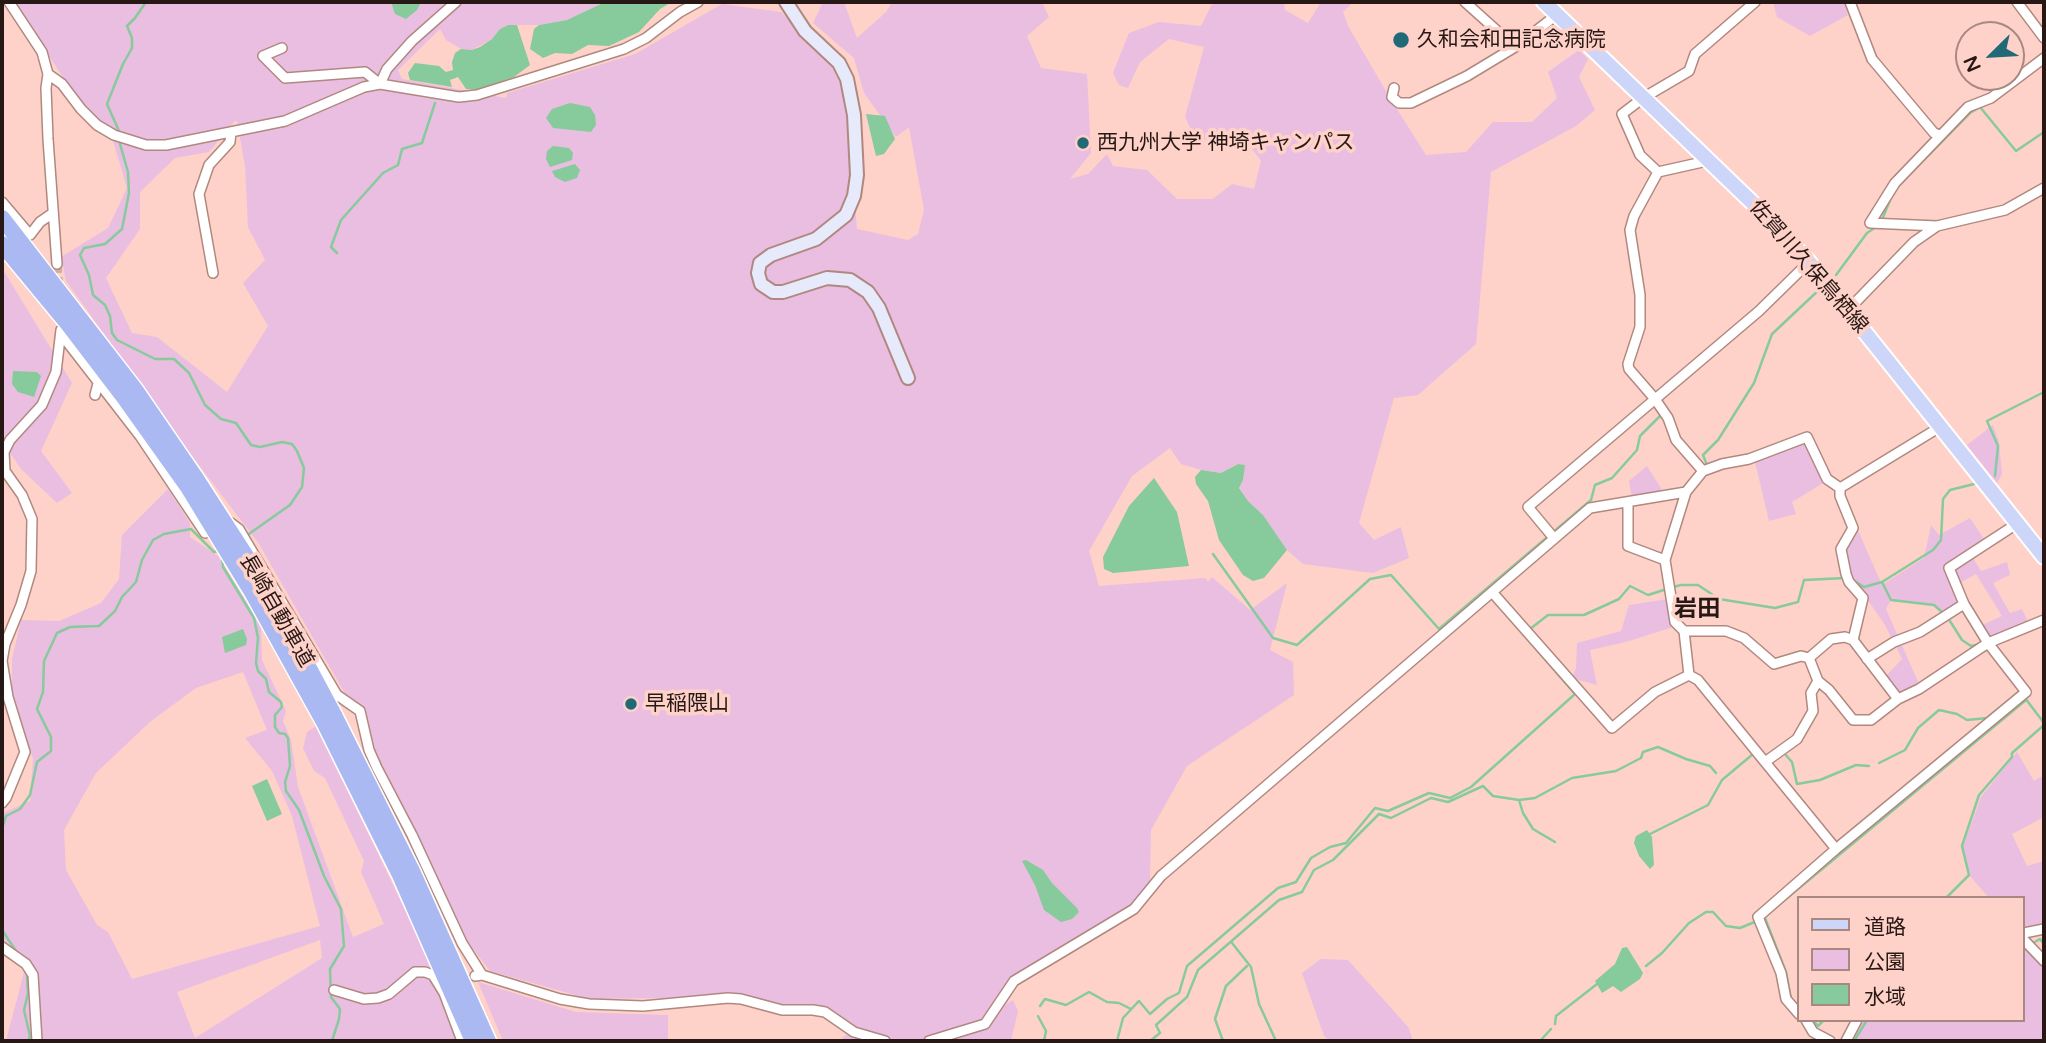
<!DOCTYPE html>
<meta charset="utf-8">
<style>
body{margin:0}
#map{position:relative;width:2046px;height:1043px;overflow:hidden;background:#fed2c8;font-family:"Varela Round","Noto Sans JP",sans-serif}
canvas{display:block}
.frame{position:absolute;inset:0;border:4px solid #281815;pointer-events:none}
.legend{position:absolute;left:1797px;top:896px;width:228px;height:126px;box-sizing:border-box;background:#fed2c8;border:2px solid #a88880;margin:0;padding:9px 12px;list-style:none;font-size:21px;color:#281815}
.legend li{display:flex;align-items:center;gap:14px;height:35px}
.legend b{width:35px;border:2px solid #a88880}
.north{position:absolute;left:1955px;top:21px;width:70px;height:70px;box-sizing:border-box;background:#fed2c8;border:2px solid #a88880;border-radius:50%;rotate:246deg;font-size:19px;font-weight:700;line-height:28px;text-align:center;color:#281815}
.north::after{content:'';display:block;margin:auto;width:24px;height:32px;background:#226977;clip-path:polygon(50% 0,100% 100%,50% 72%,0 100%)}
</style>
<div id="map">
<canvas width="2046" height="1043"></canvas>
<div class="frame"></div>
<ul class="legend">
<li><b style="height:9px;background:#cdd5f8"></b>道路</li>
<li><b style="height:19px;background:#eabee1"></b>公園</li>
<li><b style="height:19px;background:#87ca9c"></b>水域</li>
</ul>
<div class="north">N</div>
</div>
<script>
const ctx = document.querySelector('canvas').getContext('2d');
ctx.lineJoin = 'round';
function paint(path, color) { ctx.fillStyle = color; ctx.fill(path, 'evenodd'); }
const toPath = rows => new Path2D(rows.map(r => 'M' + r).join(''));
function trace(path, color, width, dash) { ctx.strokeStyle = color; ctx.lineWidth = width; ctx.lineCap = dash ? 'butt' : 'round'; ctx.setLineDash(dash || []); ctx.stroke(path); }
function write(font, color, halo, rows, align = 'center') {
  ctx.font = font + ' "Varela Round","Noto Sans JP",sans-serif'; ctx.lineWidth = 7; ctx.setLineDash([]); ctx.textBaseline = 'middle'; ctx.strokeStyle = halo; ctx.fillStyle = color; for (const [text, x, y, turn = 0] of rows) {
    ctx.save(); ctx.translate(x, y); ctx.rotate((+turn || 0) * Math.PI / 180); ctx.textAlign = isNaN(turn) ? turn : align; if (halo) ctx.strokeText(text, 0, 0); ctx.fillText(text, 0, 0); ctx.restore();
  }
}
paint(toPath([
 [14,2,605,2,567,20,539,25,508,25,500,29,492,39,472,50,461,49,446,40,440,29,398,70,402,79,506,98,507,93,635,54,722,4,781,12,829,61,846,95,857,229,908,240,918,234,924,210,909,127,896,137,864,93,854,58,813,23,823,2,844,2,857,38,886,12,892,2,1042,2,1049,17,1027,36,1041,68,1087,74,1091,153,1070,179,1088,174,1107,154,1113,166,1147,170,1177,199,1213,199,1232,184,1254,189,1261,161,1240,133,1212,143,1193,134,1185,117,1204,47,1169,39,1140,62,1128,88,1119,85,1113,73,1129,33,1159,22,1201,26,1213,2,1284,2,1285,10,1308,23,1321,2,1353,2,1343,12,1348,26,1393,103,1426,155,1466,152,1493,122,1532,122,1557,98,1548,72,1579,50,1588,59,1579,77,1595,110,1576,126,1491,172,1476,344,1418,395,1394,398,1359,523,1374,540,1401,527,1409,558,1373,573,1303,564,1287,550,1263,515,1248,501,1239,487,1243,480,1244,465,1237,464,1221,473,1201,470,1181,464,1170,448,1132,476,1089,551,1099,586,1205,578,1208,582,1212,577,1250,610,1287,583,1270,650,1293,662,1294,695,1187,766,1151,830,1150,881,1131,906,1015,975,983,1018,1013,1000,1018,1011,1011,1041,842,1041,843,1037,857,1028,819,1006,781,1006,733,992,665,998,589,999,490,971,466,940,343,690,259,544,192,456,66,281,61,257,108,228,127,188,109,127,81,105],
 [235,121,237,121,245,166,248,227,265,260,243,283,268,326,227,392,157,337,132,333,106,278,140,229,140,192,175,158,209,152],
 [1773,2,1844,2,1848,15,1810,36,1777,17],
 [2,268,72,383,41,451,72,493,57,503,21,469,2,441],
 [1993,425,1999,442,2002,474,1997,483,1967,445],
 [1806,441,1825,482,1792,502,1796,514,1769,521,1755,462],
 [1647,466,1664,493,1632,500,1629,481],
 [168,489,190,523,190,537,218,556,261,625,262,660,286,711,283,721,291,740,298,787,353,937,384,924,361,872,364,861,325,778,314,771,303,748,307,732,316,726,428,957,458,1041,6,1041,24,972,2,937,2,819,3,813,30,801,33,759,12,690,12,659,21,620,59,621,101,603,119,579,122,535],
 [243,672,267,730,245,738,272,771,292,816,320,926,132,979,108,932,97,925,66,870,64,830,96,773,151,721,196,688],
 [320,940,322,958,195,1038,177,992],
 [1970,518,1986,542,1970,553,1981,571,2007,562,2010,575,1993,583,2010,613,2022,609,2029,624,1989,641,1980,626,2002,616,1976,574,1956,585,1964,604,1947,615,1934,605,1891,600,1886,609,1919,684,1901,694,1885,677,1902,659,1885,625,1867,599,1851,582,1845,549,1857,528,1882,585,1924,558,1931,525,1939,535],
 [1668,599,1673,627,1626,642,1590,650,1597,685,1572,678,1576,668,1577,643,1621,631,1629,605],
 [2017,752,2034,781,2044,775,2044,817,2012,834,2027,866,2044,861,2044,926,2023,930,2023,898,1989,898,1970,876,1963,847,1981,797],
 [2023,944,2044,966,2044,1041,1850,1041,1860,1020,2023,1020],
 [1321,959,1348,960,1409,1028,1413,1041,1330,1041,1324,1036,1302,973],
 [478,982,576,1012,668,1015,668,1041,503,1041]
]), '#eabee1');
paint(toPath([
 [391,2,421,2,417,10,406,19,395,14],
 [605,2,677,2,670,3,660,9,639,32,609,46,588,45,572,54,555,53,543,58,530,49,534,29,539,25,567,20],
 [508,25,517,25,530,65,514,77,480,90,466,89,458,77,450,80,452,87,410,80,408,73,415,63,439,66,446,72,453,70,452,62,455,53,461,49,472,50,480,47,492,39,500,29],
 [570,103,590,107,595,115,596,125,591,132,553,128,546,118,552,109],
 [866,114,885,116,895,139,884,154,876,156],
 [553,146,569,148,573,153,572,160,550,167,546,159,547,151],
 [575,164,580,170,577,178,565,182,555,177,552,171],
 [13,371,37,372,41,376,34,397,18,392,12,384],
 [1238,464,1245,465,1243,480,1239,488,1248,501,1263,515,1287,550,1264,578,1253,581,1243,575,1219,540,1208,501,1196,484,1195,477,1201,470,1221,473],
 [1154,478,1177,512,1189,566,1113,573,1104,569,1103,557,1129,506],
 [243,629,247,639,246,645,225,653,222,637],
 [267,779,282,814,267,821,252,786],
 [1647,830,1652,837,1654,865,1650,869,1639,856,1634,843,1636,836],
 [1026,860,1043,870,1052,883,1077,908,1079,912,1072,919,1061,922,1044,910,1035,885,1022,861],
 [1627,947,1643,973,1640,979,1621,992,1613,986,1602,993,1595,981,1615,964,1622,948]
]), '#87ca9c');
trace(toPath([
 [146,2,135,18,127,26,132,38,132,48,123,64,107,104,119,131,120,144,128,172,129,193,122,229,105,244,84,248,80,255,89,275,93,295,105,305,110,316,112,333,117,340,155,359,174,359,189,373,205,405,221,419,236,423,251,445,260,447,282,442,292,444,297,451,304,468,302,487,290,505,246,536],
 [1897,187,1970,113,1980,107,2016,151,2044,132],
 [1881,222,1893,193],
 [337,253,331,247,341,220,383,173,398,165,402,149,422,143,435,103],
 [1836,275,1867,233,1876,227],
 [1707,465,1703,455,1718,440,1754,383,1772,334,1821,288],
 [1995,476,1998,446,1987,421,2044,392],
 [1213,554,1273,638,1297,645,1370,579,1391,575,1439,629,1591,500,1595,485,1612,478,1637,450,1640,436,1662,414],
 [222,557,223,567,254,618,258,638,256,663,258,671,266,679,269,692,281,702,282,707,275,715,275,727,279,733,285,734,288,738,290,766,285,782,286,791,299,810,324,876,341,909,344,946,330,969,331,997,340,1009,339,1019,332,1041],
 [1853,580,1864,587,1882,582,1933,550,1941,540,1943,499,1950,490,1974,484],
 [1882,582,1891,600,1934,605,1944,614],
 [1673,587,1681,585,1698,585,1719,599,1775,608,1798,602,1804,580,1846,578],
 [1948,618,1962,640,1971,646,1980,644],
 [1530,629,1548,615,1584,615,1619,599,1630,586,1648,595,1667,589],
 [2025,698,2044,723],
 [1784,753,1792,762,1797,784,1820,780,1856,765,1869,766],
 [1879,763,1905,750,1918,728,1939,710,1957,714,1967,720,1987,718,2020,691],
 [1519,800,1523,813,1533,829,1555,842],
 [2,829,6,816,20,809,30,795,37,762,51,751,51,737,37,709,43,692,44,661,57,633,70,627,99,626,115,611,122,597,136,582,142,560,153,540,164,534,191,529,214,552,219,551],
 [1650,834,1708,805,1722,780,1753,754,1765,769],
 [1946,898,1969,875,1962,846,1979,795,2012,757,2012,753,2044,725],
 [1763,918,2026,700],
 [1765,918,1786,972,1791,999,1799,1007],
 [2,930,18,954],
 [1232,943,1251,967,1259,1004,1276,1041],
 [2033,943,2040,939,2044,944],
 [1646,966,1662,953,1689,923,1706,912,1713,912,1726,926,1740,928,1757,921],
 [27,973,28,993,24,1010,30,1036,28,1041],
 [1040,1006,1045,999,1066,1005,1089,992,1107,1002,1119,1003,1131,1009],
 [1038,1016,1046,1031,1044,1041],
 [1813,1020,1818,1026,1824,1020],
 [1555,1024,1556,1016,1597,984],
 [1117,1041,1123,1018,1137,1003,1139,1001,1150,1014,1167,999,1179,993,1187,966,1278,888,1296,882,1311,858,1330,847,1346,843,1375,808,1388,811,1429,793,1450,798,1471,787,1575,694,1523,634,1524,633],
 [1150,1041,1160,1033,1156,1025,1187,997,1198,970,1279,900,1302,892,1314,870,1333,860,1379,814,1391,818,1431,798,1448,802,1483,786,1493,796,1519,800,1535,798,1572,778,1616,771,1641,758,1643,752,1658,747,1686,759,1710,766,1716,773],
 [1223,1041,1215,1019,1226,986,1247,966],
 [1540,1041,1551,1029],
 [1812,1041,1814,1039,1817,1041],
 [1854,1041,1867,1020]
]), '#87ca9c', 2.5);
trace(toPath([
 [57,264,59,290]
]), '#d3ada4', 9, [9, 4.5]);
const street = toPath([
 [9,2,42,52,48,74,46,88,48,139,57,264],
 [1465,2,1515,47],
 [1850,2,1872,59,1934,133,1940,135],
 [2017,2,2044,38],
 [282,48,263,56,285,78,365,72,380,84],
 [48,74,62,84,81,109,97,125,114,135,146,145,166,145,285,121,364,87,380,84,459,97,477,95,624,49,646,38,680,12,698,2],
 [380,84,387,69,412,41,456,2],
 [1394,88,1392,97,1399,103,1411,103,1467,76,1515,47,1550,20,1555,13],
 [1658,172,1707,161],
 [2,202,30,235,40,222,53,213],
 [1937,226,1870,223,1895,183,1968,107,1991,98,2044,58],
 [213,273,199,194,209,165,230,142,231,133],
 [1848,310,1914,242,1937,226,2005,210,2044,188],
 [61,334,140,436,205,533,231,523,239,529,337,695,360,711,369,750,377,768,412,835,462,943,482,975],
 [95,395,99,380],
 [1703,471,1676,440,1668,418,1655,399,1629,369,1628,364,1640,327,1640,295,1630,230,1634,216,1658,172,1640,155,1622,114,1643,98,1689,71,1695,54,1755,2],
 [1840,488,1840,496,1853,528,1841,549,1846,574,1849,582,1863,598,1853,640],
 [1628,503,1628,546,1665,560],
 [1553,537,1528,507,1759,311,1809,262],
 [1492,592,1612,728,1655,692,1689,675,1698,680,1836,849],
 [1684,631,1726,631,1744,638,1774,664,1801,656,1809,658,1831,639,1845,637,1853,640,1898,699,1919,689,1988,643,2044,620],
 [1809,658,1818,681,1829,690,1853,720,1871,720,1898,699],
 [1867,659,1894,642,1920,632,1964,604,1949,568,2018,523],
 [1689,675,1684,631,1675,622,1665,560,1686,492,1703,471,1722,464,1749,459,1807,437,1827,479,1840,488,1940,427],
 [1765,762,1797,739,1813,711,1811,693,1818,681],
 [2,803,6,798,25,752,8,697,2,661,5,644,21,605,31,571,32,519,22,495,5,471,4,452,10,440,42,405,56,372,61,330],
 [2023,936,2024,933,2044,929],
 [2023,939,2044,961],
 [2,947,26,964,33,975,37,1041],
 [433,975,444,993,462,1041],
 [475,976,482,975,560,999,589,1004,643,1006,728,998,741,999,782,1010,813,1010,825,1012,854,1032,885,1041],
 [334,990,364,999,378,998,389,994,415,972,425,972,433,975,437,974],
 [1799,1014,1786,999,1781,973,1758,917,1836,849,2026,692,1988,643,1964,604],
 [1806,1020,1813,1032,1830,1041],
 [929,1041,985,1024,1014,981,1134,909,1161,876,1590,508,1686,492],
 [1846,1041,1857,1020]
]);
const secondary = toPath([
 [786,2,805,31,839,63,847,79,854,115,857,175,854,196,846,215,816,239,771,255,760,263,758,273,761,284,773,292,783,292,827,278,850,280,868,292,879,308,908,378]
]);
const primary = toPath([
 [1544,2,1762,212,1809,262,2044,557]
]);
const highway = toPath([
 [334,715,412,871,488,1041],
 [324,722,400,875,473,1041]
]);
trace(street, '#b1887f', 12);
trace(secondary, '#b1887f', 16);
trace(primary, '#fff', 18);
trace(highway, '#fff', 19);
trace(street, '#fff', 9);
trace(secondary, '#e6eafb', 12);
trace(primary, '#cdd5f8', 14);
trace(highway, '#abb9f3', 16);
const highwayBridge = toPath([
 [2,218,136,391,197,480,264,584,334,715],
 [2,244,68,324,126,400,188,487,252,592,324,722]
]);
trace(highwayBridge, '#fff', 19, []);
trace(highwayBridge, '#abb9f3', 16);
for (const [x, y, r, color] of [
 [1401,40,9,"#226977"],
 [1083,143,7,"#226977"],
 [631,704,7,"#226977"]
]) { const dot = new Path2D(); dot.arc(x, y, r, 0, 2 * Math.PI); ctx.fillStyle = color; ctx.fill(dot); trace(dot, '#fed2c8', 2.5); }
write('21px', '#281815', '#fed2c8', [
 ["久和会和田記念病院",1417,40],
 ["西九州大学 神埼キャンパス",1097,143],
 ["早稲隈山",645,704]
], 'left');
write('21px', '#281815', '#fed2c8', [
 ["佐賀川久保鳥栖線",1808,267,49],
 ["長崎自動車道",276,611,60]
]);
write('bold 23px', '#281815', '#fed2c8', [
 ["岩田",1697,610]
]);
</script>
